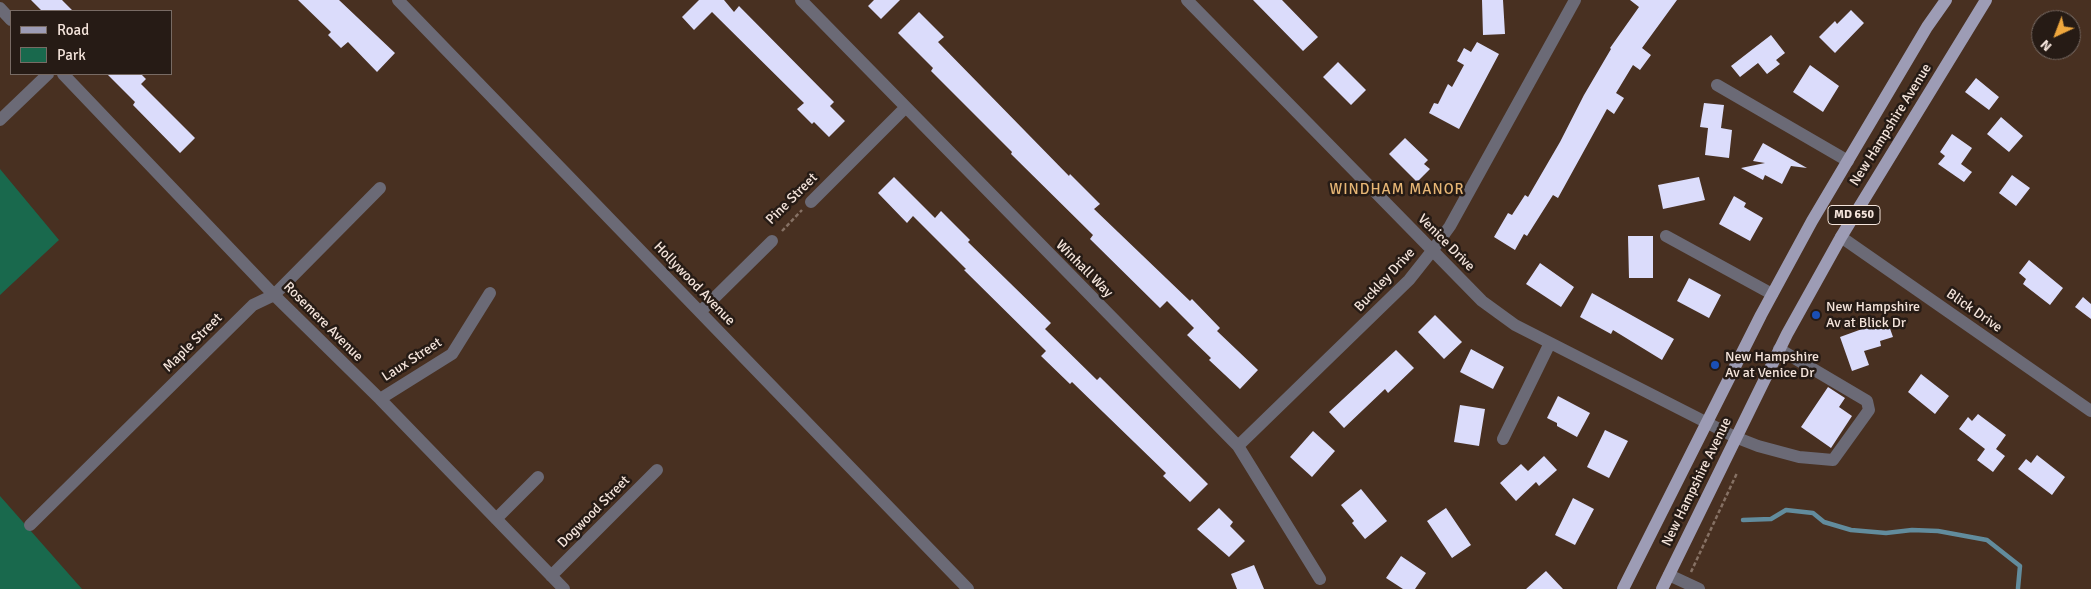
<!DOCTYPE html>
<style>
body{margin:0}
#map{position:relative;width:2091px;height:589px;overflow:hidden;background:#483021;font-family:Signika,sans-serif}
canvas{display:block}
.legend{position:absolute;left:10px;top:10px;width:162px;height:65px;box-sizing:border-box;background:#261b15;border:1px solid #786b64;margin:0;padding:6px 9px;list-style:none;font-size:15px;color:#f4e4db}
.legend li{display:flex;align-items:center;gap:10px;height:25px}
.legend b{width:25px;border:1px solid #786b64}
.north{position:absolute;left:2031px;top:10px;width:50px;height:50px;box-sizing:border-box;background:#261b15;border:1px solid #786b64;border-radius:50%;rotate:223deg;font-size:14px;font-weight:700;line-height:20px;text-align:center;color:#f4e4db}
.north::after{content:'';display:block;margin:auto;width:18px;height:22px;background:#efa73d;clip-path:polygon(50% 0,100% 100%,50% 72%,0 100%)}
</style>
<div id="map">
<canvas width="2091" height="589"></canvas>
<ul class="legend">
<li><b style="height:6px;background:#9d9cb5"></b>Road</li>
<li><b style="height:14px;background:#19694d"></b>Park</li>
</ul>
<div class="north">N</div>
</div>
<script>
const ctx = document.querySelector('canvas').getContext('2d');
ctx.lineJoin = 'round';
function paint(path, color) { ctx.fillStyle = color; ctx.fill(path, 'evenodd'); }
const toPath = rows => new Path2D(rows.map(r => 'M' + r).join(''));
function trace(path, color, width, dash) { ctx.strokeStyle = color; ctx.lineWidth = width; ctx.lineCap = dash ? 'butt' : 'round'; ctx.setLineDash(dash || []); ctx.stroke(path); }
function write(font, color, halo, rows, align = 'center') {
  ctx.font = font + ' Signika,sans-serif'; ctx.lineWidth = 5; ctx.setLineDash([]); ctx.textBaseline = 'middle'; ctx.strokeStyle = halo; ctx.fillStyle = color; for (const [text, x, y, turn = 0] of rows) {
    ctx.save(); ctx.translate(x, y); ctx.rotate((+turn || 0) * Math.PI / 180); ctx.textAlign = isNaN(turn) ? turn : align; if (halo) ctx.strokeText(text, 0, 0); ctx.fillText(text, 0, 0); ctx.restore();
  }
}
paint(toPath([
 [0,169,59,240,0,295],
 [0,496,82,589,0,589]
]), '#19694d');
trace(toPath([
 [1743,520,1771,519,1786,510,1813,513,1824,522,1851,530,1886,533,1912,530,1938,531,1987,540,2020,566,2018,588]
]), '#628c9d', 4.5);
paint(toPath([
 [31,0,62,0,73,11,42,11],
 [298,0,339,0,395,53,377,72,348,42,341,48,328,35,331,32],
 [699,0,724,0,734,12,739,6,834,102,830,106,845,121,829,137,814,122,812,124,797,109,804,103,712,12,694,30,682,17],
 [874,0,900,0,881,19,868,6],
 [1253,0,1282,0,1318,37,1303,51],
 [1482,0,1503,0,1505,34,1483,35],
 [1630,0,1677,0,1642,48,1651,55,1640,70,1633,65,1616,93,1624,98,1614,114,1607,109,1558,198,1553,195,1527,236,1524,234,1515,250,1494,237,1508,213,1512,215,1525,195,1528,197,1560,142,1584,95,1611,49,1610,48,1639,7],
 [1851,10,1864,23,1835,53,1819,37,1835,21,1837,24],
 [919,12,944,37,938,42,1069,176,1070,174,1100,204,1094,209,1190,301,1192,299,1220,328,1217,331,1258,370,1240,389,1209,360,1211,358,1187,335,1194,328,1167,301,1160,308,1090,239,1093,235,1011,154,1012,152,931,71,933,68,898,33],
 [1771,35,1785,53,1776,60,1780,64,1767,74,1758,63,1740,77,1731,66],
 [1477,42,1499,54,1459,129,1429,113,1434,103,1438,104,1448,84,1452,87,1464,65,1457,61,1464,48,1471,52],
 [1338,62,1366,90,1351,105,1323,77],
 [1810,65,1839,86,1823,112,1793,92],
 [107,74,141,74,146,79,141,84,195,138,180,153,133,105,135,102],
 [1976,78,1999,97,1989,110,1965,92],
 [1704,103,1724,105,1721,128,1732,130,1729,158,1705,155,1708,128,1700,127],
 [2001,117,2023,136,2009,152,1987,134],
 [1952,134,1972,148,1961,164,1972,172,1964,182,1938,164,1945,156,1940,152],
 [1405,138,1428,160,1424,164,1430,169,1417,182,1389,154],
 [1763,143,1807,168,1791,166,1782,184,1765,175,1763,180,1741,168,1765,163,1753,161],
 [2012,175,2030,188,2016,206,1999,193],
 [894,177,935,218,941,211,970,240,968,242,1051,323,1045,329,1097,380,1100,377,1208,484,1190,502,1163,476,1166,473,1072,382,1070,384,1041,356,1046,351,964,270,966,269,913,216,907,223,878,193],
 [1699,177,1705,200,1663,209,1658,185],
 [1734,196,1746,203,1744,207,1763,218,1750,241,1719,224],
 [1628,236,1653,236,1653,278,1629,278],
 [2029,260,2063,288,2050,305,2023,284,2026,279,2019,273],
 [1540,263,1574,287,1561,307,1526,284],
 [1689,278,1721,295,1709,318,1677,301],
 [1592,293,1674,339,1662,360,1613,330,1611,334,1580,317],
 [2083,297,2091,304,2091,319,2075,307],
 [1435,315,1462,342,1444,359,1418,332],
 [1887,320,1893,337,1880,341,1881,346,1864,351,1869,365,1852,371,1840,337],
 [1471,349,1504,367,1493,389,1460,372],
 [1396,350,1414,368,1388,393,1385,389,1344,428,1329,412],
 [1921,374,1949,396,1935,414,1908,392],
 [1828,387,1845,398,1839,407,1852,416,1831,448,1801,427],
 [1558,396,1590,413,1577,437,1557,426,1557,423,1547,418],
 [1460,405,1485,409,1479,446,1454,442],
 [1978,414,2006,435,1996,449,2005,456,1993,472,1977,460,1985,449,1959,429,1968,417,1972,421],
 [1605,430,1628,441,1609,478,1587,467],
 [1313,431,1335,451,1312,477,1290,457],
 [2037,455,2065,477,2052,495,2018,469,2026,459,2031,463],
 [1544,456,1557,470,1539,486,1536,482,1516,501,1500,483,1521,464,1528,471],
 [1361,489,1387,521,1365,539,1352,523,1354,521,1341,505],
 [1573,498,1594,509,1575,545,1555,535],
 [1219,508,1233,522,1230,526,1245,541,1229,557,1197,529],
 [1446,508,1471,545,1452,558,1427,521],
 [1401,556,1426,573,1415,589,1403,589,1386,578],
 [1254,565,1264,589,1237,589,1231,574],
 [1546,571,1563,589,1526,589]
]), '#dbdcfb');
trace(toPath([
 [782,231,802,210],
 [1691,572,1737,473]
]), '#867164', 2.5, [4, 2.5]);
trace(toPath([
 [398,0,968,589],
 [801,0,1238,446,1320,579],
 [1187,0,1482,301,1515,325,1735,437,1758,446,1799,457,1833,460,1869,410,1867,401,1779,349],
 [0,8,11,20],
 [63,74,274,295,380,399,564,589],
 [1717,85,1848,161],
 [0,120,48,74],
 [811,202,905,108],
 [1666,236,1772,294],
 [1841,237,2091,411],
 [700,312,772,241],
 [380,399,452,354,490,293],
 [1503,439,1550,343],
 [1238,446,1409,280,1432,251,1450,226,1575,0],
 [496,519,538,477],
 [30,525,253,305,274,295,380,188],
 [1669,575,1699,589],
 [551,576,657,470]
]), '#6b6a76', 12);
trace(toPath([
 [1623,589,1761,315,1812,221,1927,27,1946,0],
 [1662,589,1787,334,1841,237,1986,0]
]), '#9d9cb5', 12);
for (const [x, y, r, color] of [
 [1816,315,5,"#1a4fb4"],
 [1715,365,5,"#1a4fb4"]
]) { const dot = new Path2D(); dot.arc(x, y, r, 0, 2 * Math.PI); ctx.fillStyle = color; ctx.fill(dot); trace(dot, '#261b15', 2); }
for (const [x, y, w] of [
 [1854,215,52]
]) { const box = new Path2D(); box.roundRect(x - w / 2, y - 9.5, w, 19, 4); ctx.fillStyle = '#261b15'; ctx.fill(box); trace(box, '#f4e4db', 1); }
write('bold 12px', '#f4e4db', null, [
 ["MD 650",1854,215]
]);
write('14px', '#f4e4db', '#261b15', [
 ["New Hampshire Avenue",1891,125,-58],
 ["Pine Street",792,199,-45],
 ["Venice Drive",1446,243,45],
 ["Winhall Way",1084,269,45],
 ["Buckley Drive",1385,280,-47],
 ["Hollywood Avenue",694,284,46],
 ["Blick Drive",1974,311,35],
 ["Rosemere Avenue",323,322,45],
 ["Maple Street",193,343,-45],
 ["Laux Street",412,360,-33],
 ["New Hampshire Avenue",1697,482,-64],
 ["Dogwood Street",594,512,-45]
]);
write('14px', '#f4e4db', '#261b15', [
 ["New Hampshire",1826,307],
 ["Av at Blick Dr",1826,323],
 ["New Hampshire",1725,357],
 ["Av at Venice Dr",1725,373]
], 'left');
ctx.letterSpacing = '1px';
write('15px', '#e7b675', '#261b15', [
 ["WINDHAM MANOR",1397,190]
]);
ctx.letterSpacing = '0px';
</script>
